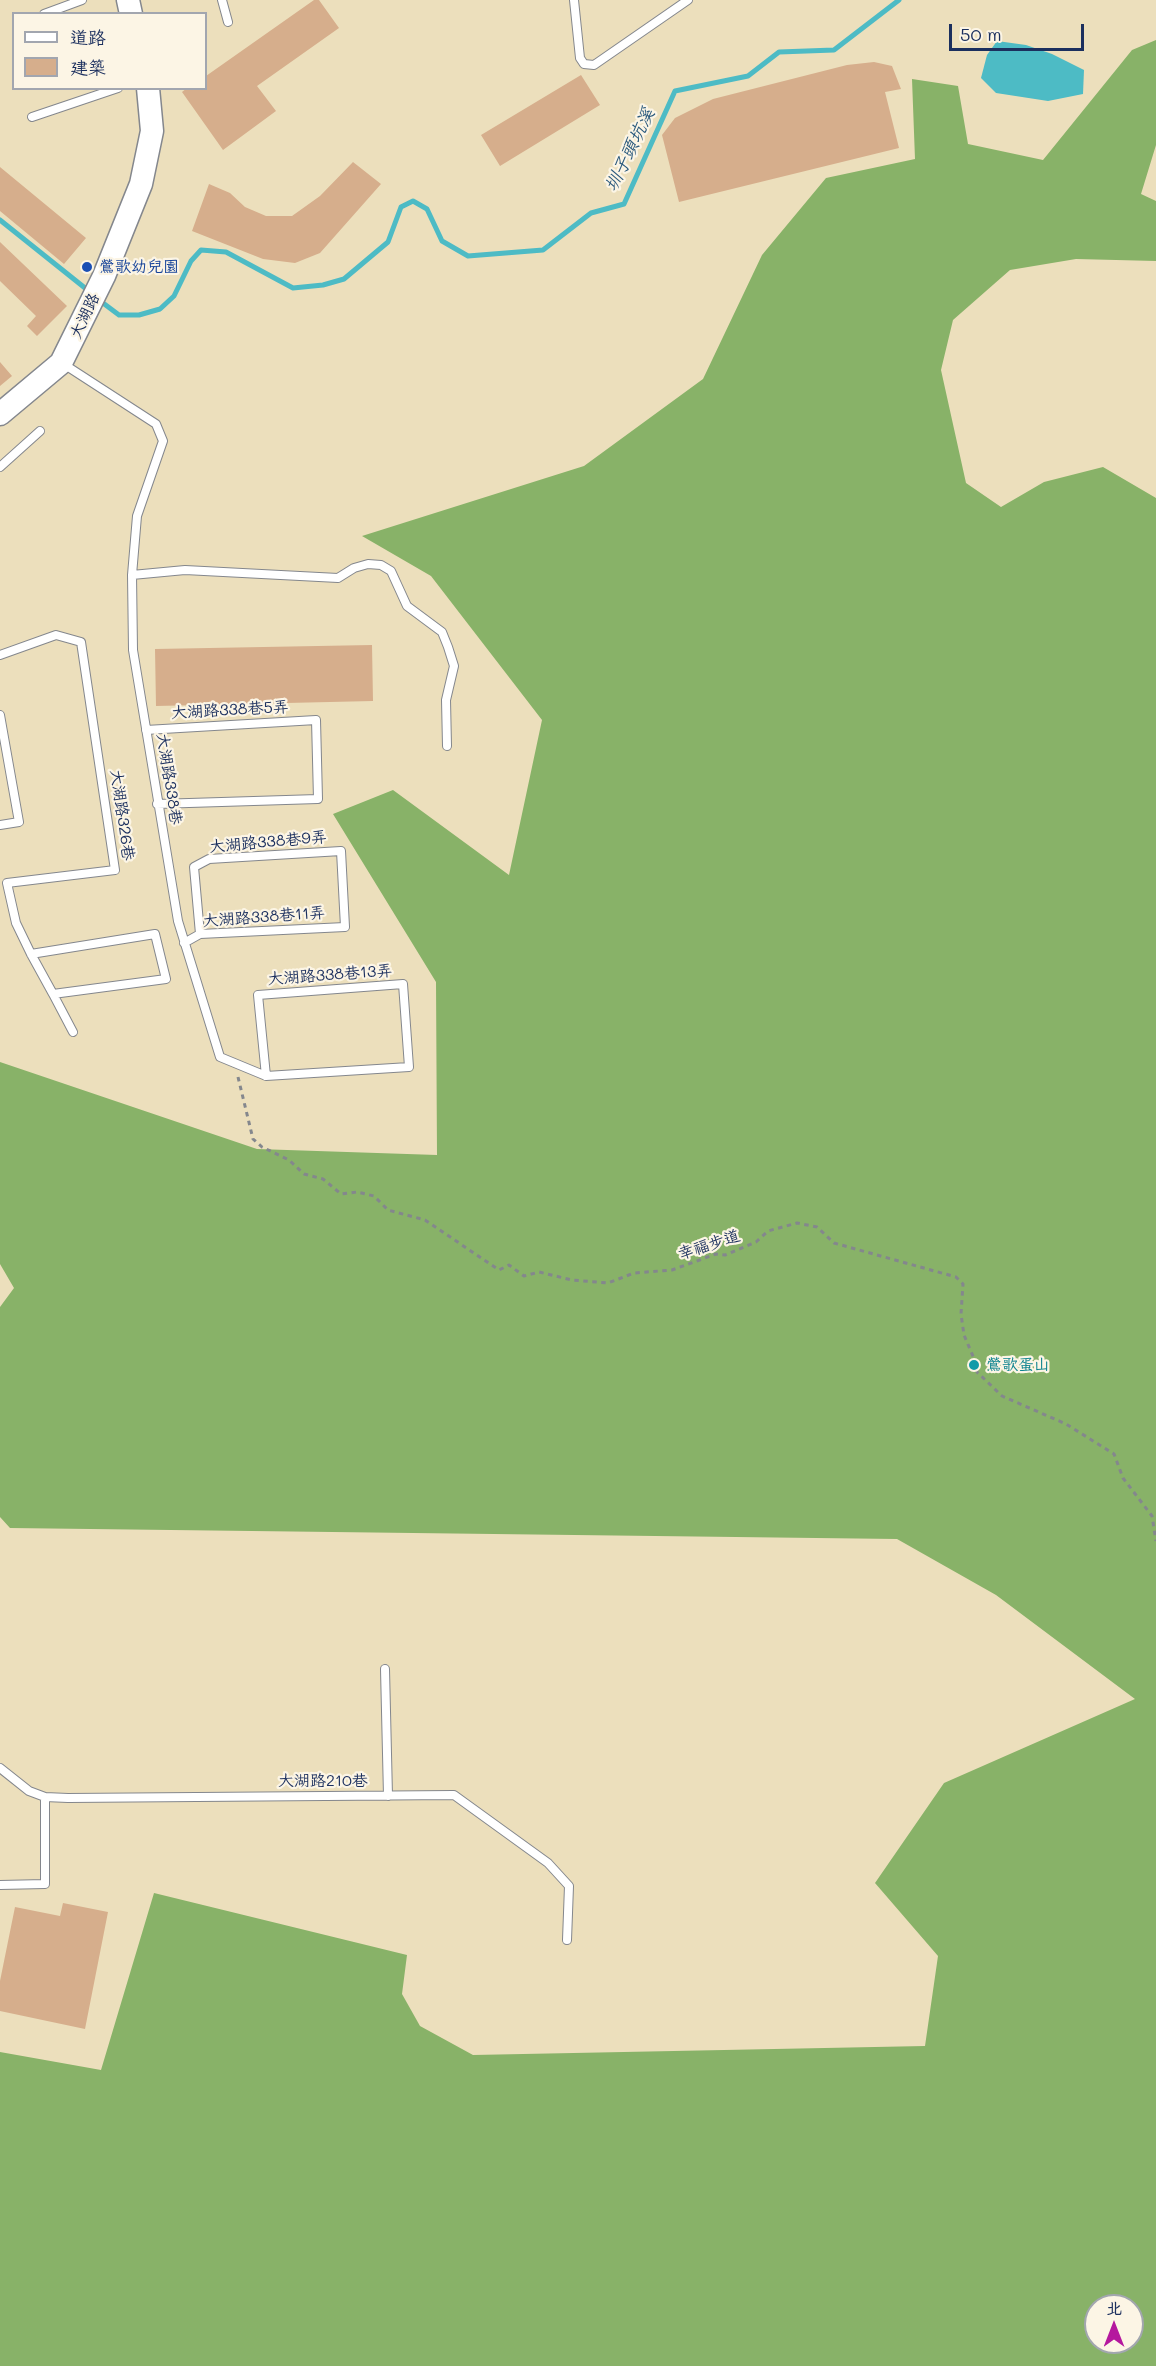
<!DOCTYPE html>
<meta charset="utf-8">
<style>
body{margin:0}
#map{position:relative;width:1156px;height:2366px;overflow:hidden;background:#ecdfbc;font-family:Mali,"LXGW WenKai TC",sans-serif}
canvas{display:block}
.legend{position:absolute;left:12px;top:12px;width:195px;height:78px;box-sizing:border-box;background:#fcf5e5;border:2px solid #a2a6af;margin:0;padding:8px 10px;list-style:none;font-size:18px;color:#1b2f5e}
.legend li{display:flex;align-items:center;gap:12px;height:30px}
.legend b{width:30px;border:2px solid #a2a6af}
.north{position:absolute;left:1084px;top:2294px;width:60px;height:60px;box-sizing:border-box;background:#fcf5e5;border:2px solid #a2a6af;border-radius:50%;rotate:0deg;font-size:16px;font-weight:700;line-height:24px;text-align:center;color:#1b2f5e}
.north::after{content:'';display:block;margin:auto;width:21px;height:27px;background:#b5179e;clip-path:polygon(50% 0,100% 100%,50% 72%,0 100%)}
.scale{position:absolute;left:949px;top:24px;width:135px;height:27px;box-sizing:border-box;border:3px solid #1b2f5e;border-top:0;padding-left:8px;font-size:18px;line-height:21px;white-space:nowrap;color:#1b2f5e;-webkit-text-stroke:4px #fcf5e5;paint-order:stroke}
</style>
<div id="map">
<canvas width="1156" height="2366"></canvas>
<ul class="legend">
<li><b style="height:8px;background:#fff"></b>道路</li>
<li><b style="height:16px;background:#d6ae8c"></b>建築</li>
</ul>
<div class="north">北</div>
<div class="scale">50 m</div>
</div>
<script>
const ctx = document.querySelector('canvas').getContext('2d');
ctx.lineJoin = 'round';
function paint(path, color) { ctx.fillStyle = color; ctx.fill(path, 'evenodd'); }
const toPath = rows => new Path2D(rows.map(r => 'M' + r).join(''));
function trace(path, color, width, dash) { ctx.strokeStyle = color; ctx.lineWidth = width; ctx.lineCap = dash ? 'butt' : 'round'; ctx.setLineDash(dash || []); ctx.stroke(path); }
function write(font, color, halo, rows, align = 'center') {
  ctx.font = font + ' Mali,"LXGW WenKai TC",sans-serif'; ctx.lineWidth = 4.5; ctx.setLineDash([]); ctx.textBaseline = 'middle'; ctx.strokeStyle = halo; ctx.fillStyle = color; for (const [text, x, y, turn = 0] of rows) {
    ctx.save(); ctx.translate(x, y); ctx.rotate((+turn || 0) * Math.PI / 180); ctx.textAlign = isNaN(turn) ? turn : align; if (halo) ctx.strokeText(text, 0, 0); ctx.fillText(text, 0, 0); ctx.restore();
  }
}
paint(toPath([
 [1156,40,1156,145,1141,194,1156,201,1156,261,1076,259,1010,270,953,320,941,370,966,483,1001,507,1044,482,1103,467,1156,498,1156,2366,0,2366,0,2052,101,2070,154,1893,407,1955,402,1994,420,2026,473,2055,925,2046,938,1956,875,1883,944,1783,1135,1699,996,1595,897,1539,10,1528,0,1517,0,1307,14,1288,0,1264,0,1062,257,1149,437,1155,436,982,333,814,393,790,509,875,542,720,431,576,362,536,584,466,703,379,762,255,826,178,915,159,912,79,958,86,968,144,1043,160,1132,50],
 [1096,2306,1132,2306,1132,2342,1096,2342]
]), '#88b268');
paint(toPath([
 [997,41,1026,45,1052,54,1084,70,1083,94,1048,101,996,93,981,78,987,55]
]), '#4dbbc5');
trace(toPath([
 [0,220,90,292],
 [99,300,119,315,139,315,160,309,174,296,191,261,201,250,226,252,293,288,323,285,344,279,388,242,401,207,413,201,427,209,442,241,468,256,543,250,591,213,624,204,675,91,748,76,779,52,834,50,899,0]
]), '#4dbbc5', 5);
paint(toPath([
 [314,0,319,0,339,28,257,86,276,111,223,150,182,92,187,88,206,88,206,76],
 [874,62,892,66,901,89,885,92,899,148,679,202,662,135,675,118,713,99,847,65],
 [581,75,600,105,500,166,481,135],
 [353,162,381,184,320,253,295,263,263,259,192,231,209,184,230,193,245,207,266,216,292,216,320,196],
 [0,167,86,238,64,264,0,211],
 [0,242,67,306,37,336,27,326,36,316,0,281],
 [0,362,12,376,0,386],
 [372,645,373,701,156,706,155,649],
 [63,1903,108,1912,85,2029,0,2011,0,1981,15,1907,60,1916]
]), '#d6ae8c');
const lane = toPath([
 [222,0,228,22],
 [574,0,580,58,584,64,594,65,688,0],
 [44,14,82,0],
 [32,117,118,88],
 [62,363,156,424,163,441,137,516,132,575,133,650,178,921,220,1057,266,1076,409,1067,403,984,258,995,266,1076],
 [0,467,40,431],
 [132,575,185,570,338,578,354,568,368,564,381,565,391,571,407,606,442,632,448,647,454,666,446,700,447,746],
 [0,655,56,635,81,642,115,870,7,883,16,923,31,954,53,994,166,979,155,934,31,954],
 [0,715,19,822,0,825],
 [146,730,316,720,318,799,157,804],
 [184,943,200,934,345,927,341,851,209,859,194,867,200,934],
 [53,994,73,1032],
 [385,1669,388,1796],
 [0,1768,29,1791,45,1797,68,1798,454,1795,548,1863,569,1886,567,1940],
 [0,1885,45,1884,45,1797]
]);
const secondary = toPath([
 [128,0,131,14],
 [0,414,61,363,104,276,141,184,152,131,148,88]
]);
trace(lane, '#84878d', 10);
trace(secondary, '#84878d', 25);
trace(toPath([
 [238,1077,253,1139,262,1147,289,1160,304,1174,323,1179,341,1194,357,1192,374,1196,388,1210,425,1220,499,1270,509,1265,524,1276,539,1272,572,1280,608,1283,634,1273,672,1270,716,1254,725,1255,756,1242,768,1231,797,1223,817,1227,834,1243,956,1277,963,1284,961,1314,964,1335,975,1361,977,1372,1002,1396,1066,1424,1114,1454,1123,1478,1152,1516,1156,1541]
]), '#84878d', 3, [4.5, 4.5]);
trace(lane, '#fff', 8);
trace(secondary, '#fff', 22);
for (const [x, y, r, color] of [
 [87,267,6,"#1a4fb4"],
 [974,1365,6,"#0f9aa8"]
]) { const dot = new Path2D(); dot.arc(x, y, r, 0, 2 * Math.PI); ctx.fillStyle = color; ctx.fill(dot); trace(dot, '#fcf5e5', 2); }
write('16px', '#164399', '#fcf5e5', [
 ["鶯歌幼兒園",99,267]
], 'left');
write('16px', '#1b2f5e', '#fcf5e5', [
 ["大湖路",85,316,-65],
 ["大湖路338巷5弄",230,710,-3],
 ["大湖路338巷",169,779,81],
 ["大湖路326巷",122,815,82],
 ["大湖路338巷9弄",268,842,-5],
 ["大湖路338巷11弄",264,917,-4],
 ["大湖路338巷13弄",330,975,-4],
 ["幸福步道",709,1245,-18],
 ["大湖路210巷",323,1781]
]);
write('16px', '#0d838f', '#fcf5e5', [
 ["鶯歌蛋山",986,1365]
], 'left');
write('italic 18px', '#2a597d', '#fcf5e5', [
 ["圳子頭坑溪",630,150,-64]
]);
</script>
